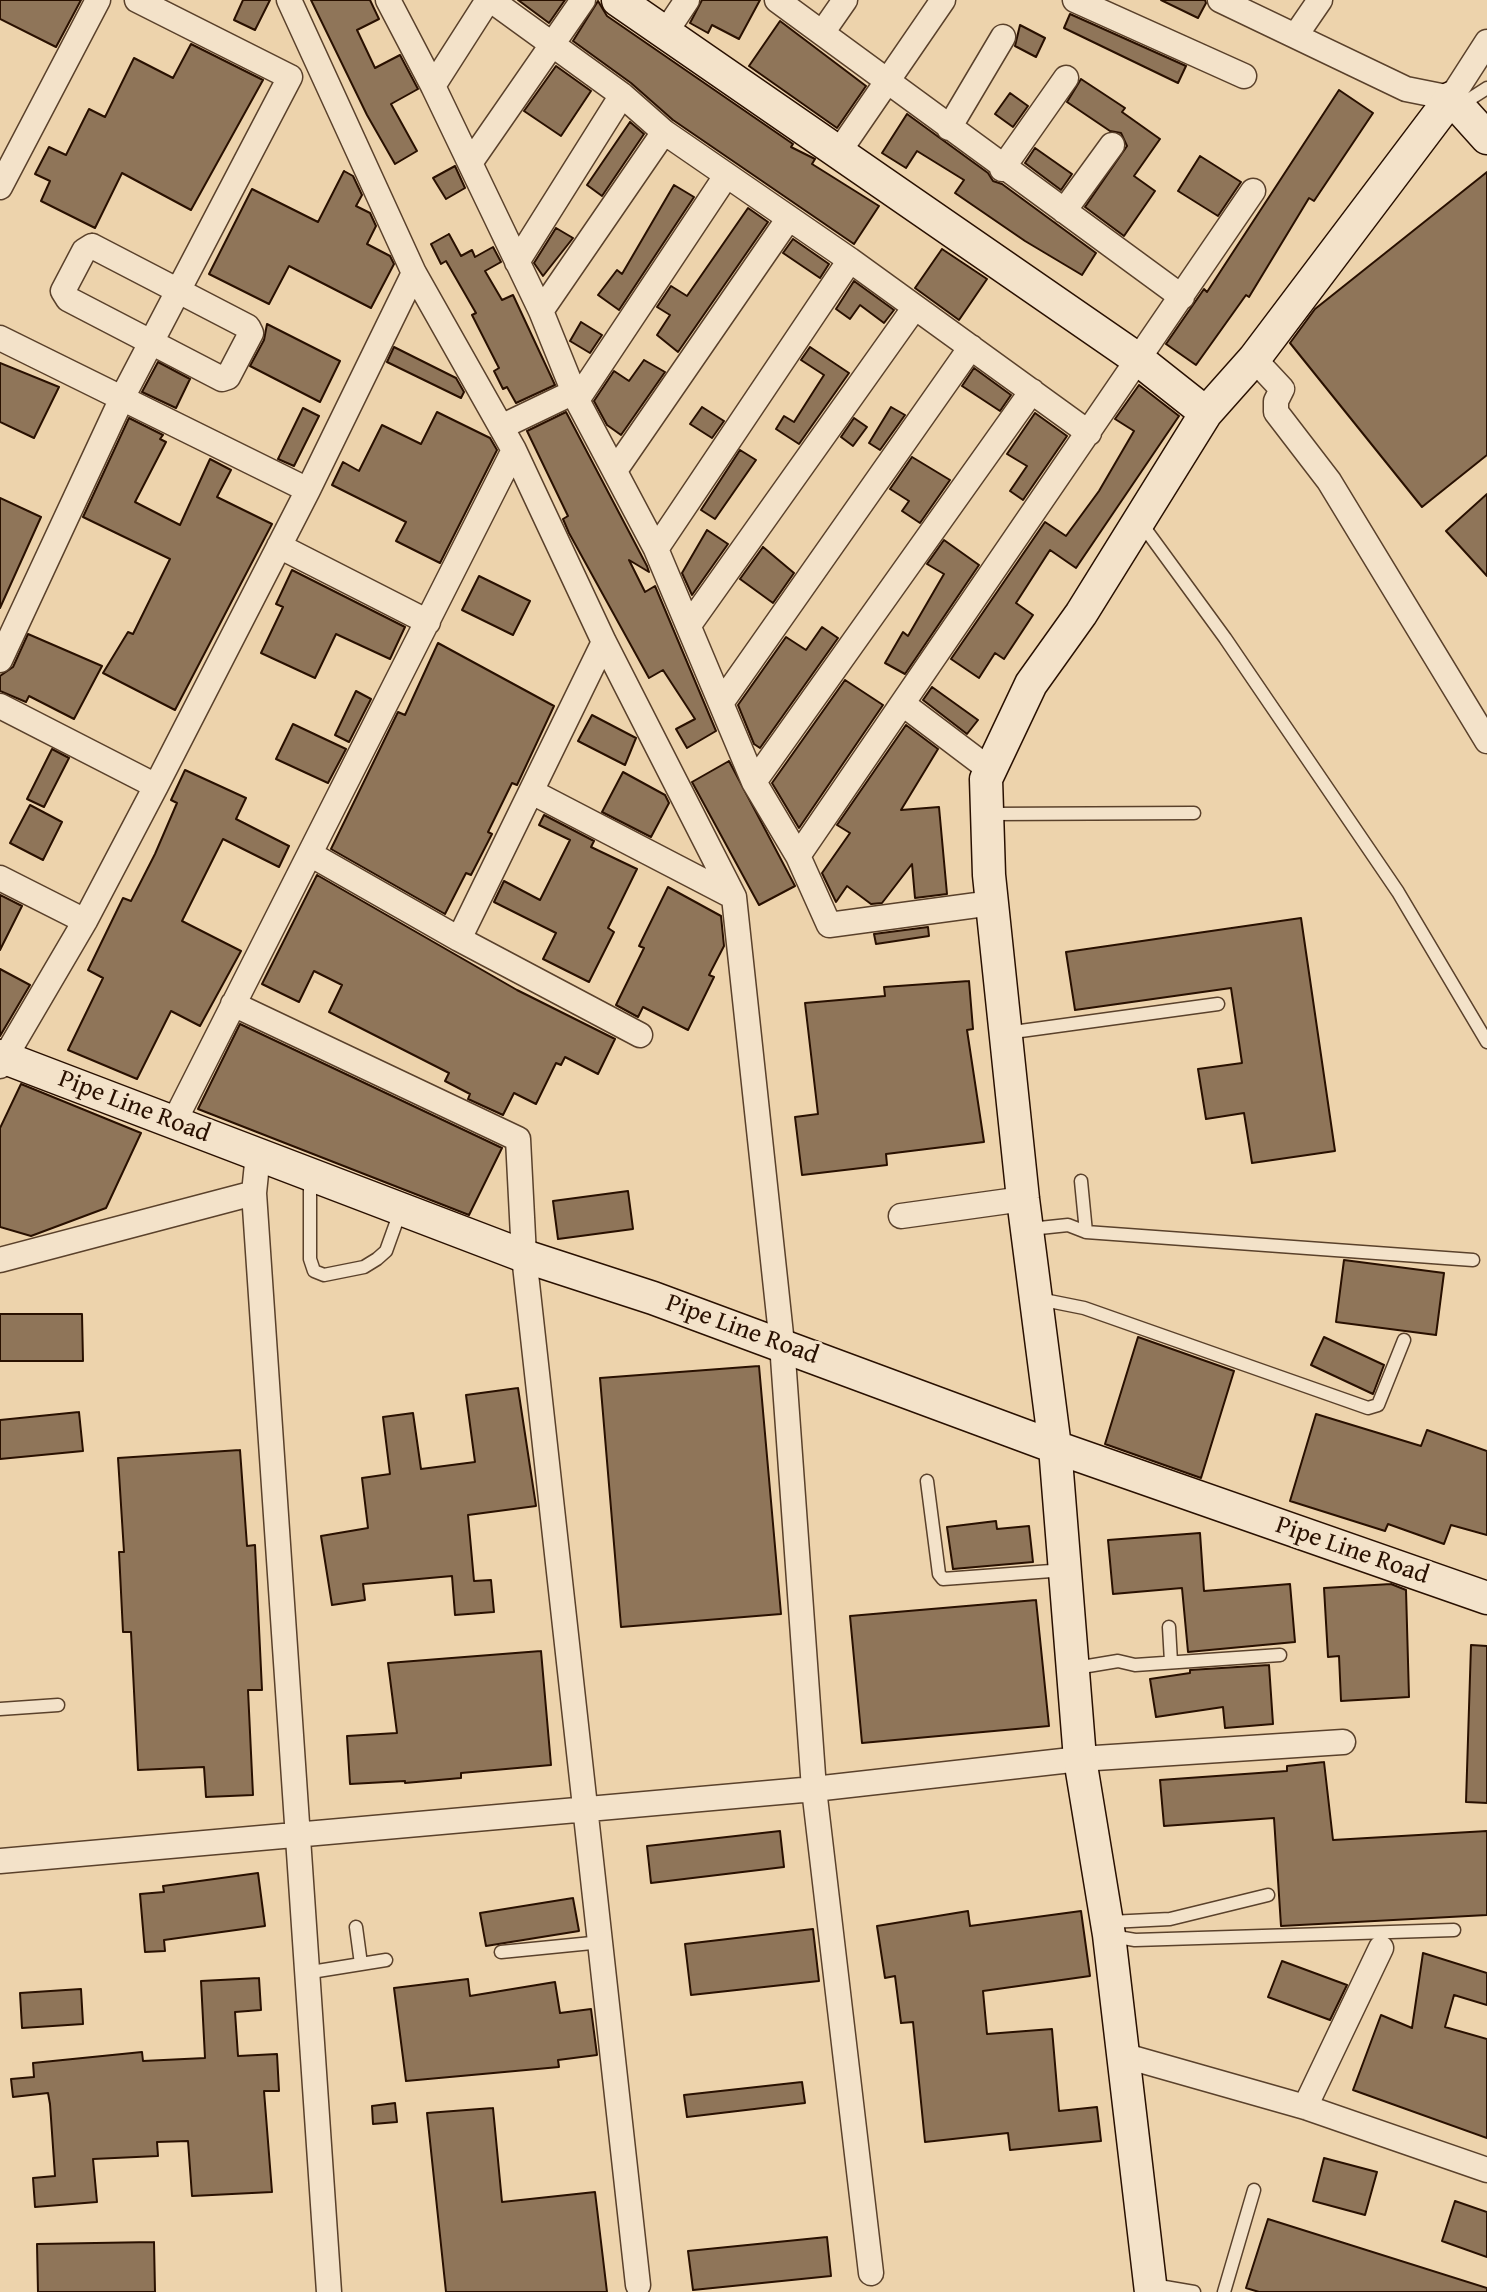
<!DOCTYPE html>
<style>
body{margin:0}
canvas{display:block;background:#edd3ac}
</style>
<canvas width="1487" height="2292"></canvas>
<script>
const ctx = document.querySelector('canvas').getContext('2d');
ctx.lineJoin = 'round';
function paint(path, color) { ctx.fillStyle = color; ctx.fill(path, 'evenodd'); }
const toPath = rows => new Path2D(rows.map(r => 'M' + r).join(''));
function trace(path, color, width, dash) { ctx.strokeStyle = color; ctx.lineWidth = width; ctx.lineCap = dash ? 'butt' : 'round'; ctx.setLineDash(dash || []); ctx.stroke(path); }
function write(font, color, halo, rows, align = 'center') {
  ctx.font = font + ' "Gentium Book Plus",serif'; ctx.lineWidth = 6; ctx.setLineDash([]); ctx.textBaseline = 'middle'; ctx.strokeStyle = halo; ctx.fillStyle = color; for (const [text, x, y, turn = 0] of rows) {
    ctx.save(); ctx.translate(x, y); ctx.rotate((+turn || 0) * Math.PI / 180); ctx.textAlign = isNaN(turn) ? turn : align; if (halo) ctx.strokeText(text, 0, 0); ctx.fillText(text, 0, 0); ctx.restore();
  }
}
const building = toPath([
 [0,0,81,0,56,47,0,19,0,0],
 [243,0,270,0,255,30,234,20,243,0],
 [311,0,370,0,379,19,357,30,375,68,400,55,418,89,391,104,417,151,395,164,367,115,311,0],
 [518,0,565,0,549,23,518,0],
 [702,0,760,0,739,39,712,25,708,33,690,23,702,0],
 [1161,0,1205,0,1206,3,1198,18,1161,0],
 [598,1,607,16,793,144,791,147,815,159,812,164,879,206,854,244,673,120,631,83,573,41,598,1],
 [1070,14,1186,66,1178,83,1064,28,1070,14],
 [780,21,866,86,837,128,749,66,780,21],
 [1020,25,1045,38,1036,57,1015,46,1020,25],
 [191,44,263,80,191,210,122,173,95,228,41,201,50,181,35,174,49,147,66,155,89,109,105,117,134,58,173,78,191,44],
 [556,66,591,91,561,136,524,111,556,66],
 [1081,79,1125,108,1122,112,1160,139,1134,176,1155,191,1124,236,1085,207,1127,146,1121,133,1110,131,1067,102,1081,79],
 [1339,90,1373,113,1314,201,1309,198,1249,297,1246,295,1196,365,1166,344,1204,289,1207,292,1339,90],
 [1010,93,1028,106,1013,127,995,114,1010,93],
 [907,114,988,173,993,181,1002,184,1096,253,1082,275,1025,241,955,193,964,180,917,151,906,168,882,153,907,114],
 [630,122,644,134,602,196,587,185,630,122],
 [1035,148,1072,174,1061,190,1025,163,1035,148],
 [1200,156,1241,182,1218,216,1178,191,1200,156],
 [455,166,465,188,446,199,433,178,455,166],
 [344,171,353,176,362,195,356,206,370,213,376,226,367,244,390,256,394,264,371,308,289,266,269,304,209,274,252,189,318,222,344,171],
 [1487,172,1487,455,1422,507,1290,343,1315,309,1487,172],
 [674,185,694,197,619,310,598,295,617,270,622,274,674,185],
 [748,208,768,222,678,352,657,335,670,315,657,307,671,286,687,296,748,208],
 [556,228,573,238,543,276,534,263,556,228],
 [449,234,461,256,472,250,475,257,493,247,501,262,485,271,502,300,513,295,555,385,516,403,507,387,503,389,494,371,499,368,472,315,476,313,446,261,441,264,431,244,449,234],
 [793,239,829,264,820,278,783,253,793,239],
 [942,249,987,279,959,320,915,288,942,249],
 [854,281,894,310,884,323,860,305,850,319,836,309,854,281],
 [581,322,602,335,590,353,570,341,581,322],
 [267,324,340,361,320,402,250,366,264,340,267,324],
 [394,347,456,378,464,392,461,398,387,362,394,347],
 [810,347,849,373,799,444,776,429,784,416,794,422,824,375,801,360,810,347],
 [644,360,665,372,621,435,607,425,594,401,614,371,629,381,644,360],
 [158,362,190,379,176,408,142,392,158,362],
 [0,363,59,387,34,438,0,422,0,363],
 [974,368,1011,395,1000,411,962,386,974,368],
 [1139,385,1179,416,1076,568,1050,550,1016,603,1033,615,1004,659,995,653,979,678,951,659,1045,522,1066,536,1099,491,1134,431,1115,419,1139,385],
 [702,407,724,421,712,438,690,424,702,407],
 [891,407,905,415,880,450,869,443,891,407],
 [303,408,319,416,294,466,278,459,303,408],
 [437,412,490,438,497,450,440,563,396,541,406,522,332,485,343,462,359,471,382,425,421,444,437,412],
 [566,412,647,566,649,572,629,560,645,592,655,586,716,731,687,748,676,729,695,719,663,670,649,678,569,533,563,519,568,516,527,431,566,412],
 [1035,413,1067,436,1023,500,1010,491,1027,466,1007,454,1035,413],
 [129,418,163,435,160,439,166,442,135,502,180,525,210,459,231,470,217,497,272,524,175,710,103,673,128,632,133,634,170,559,83,517,129,418],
 [854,418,867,427,853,446,841,437,854,418],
 [740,450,756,460,715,519,701,510,740,450],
 [912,457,950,480,920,523,902,511,909,501,890,489,912,457],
 [1487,494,1487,576,1446,531,1487,494],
 [0,498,41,517,0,608,0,498],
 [707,530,728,544,692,595,682,573,707,530],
 [944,540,979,565,905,674,885,663,903,632,908,636,944,574,927,564,944,540],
 [763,547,794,573,773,603,740,579,763,547],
 [292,570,405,627,390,659,336,634,315,678,261,653,283,607,276,604,292,570],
 [479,576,530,601,513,635,462,610,479,576],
 [822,627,838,638,760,748,754,744,738,705,786,637,806,650,822,627],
 [28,634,102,666,74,719,29,696,26,702,0,691,0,676,13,667,28,634],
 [438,643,554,706,517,785,512,783,488,832,492,834,471,875,466,873,445,914,331,849,398,712,405,715,438,643],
 [845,680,883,705,799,828,772,783,845,680],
 [932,687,978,720,967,734,923,700,932,687],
 [356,691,371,699,349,742,335,735,356,691],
 [592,715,636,738,625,765,578,741,592,715],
 [293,724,346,749,328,783,276,759,293,724],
 [906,725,938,749,901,810,939,807,947,894,915,898,912,864,882,903,871,904,847,886,836,902,822,873,850,833,837,825,906,725],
 [52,749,69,758,44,807,27,799,52,749],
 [729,761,795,886,759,905,692,782,729,761],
 [185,770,246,798,236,819,289,846,279,867,223,839,182,921,241,951,200,1026,171,1011,137,1079,68,1050,103,978,88,970,123,898,131,901,155,854,177,803,171,800,185,770],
 [623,772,665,795,669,803,651,837,602,812,623,772],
 [30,805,62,822,43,860,10,843,30,805],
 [544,815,594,841,591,847,637,869,608,928,614,932,589,982,543,959,556,933,494,902,504,881,540,900,570,840,539,825,544,815],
 [317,875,517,990,615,1039,598,1074,565,1057,561,1065,556,1063,536,1104,514,1093,503,1115,468,1099,470,1094,445,1081,449,1073,329,1012,342,985,314,971,299,1002,262,984,317,875],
 [668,887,721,916,724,946,709,975,714,977,688,1030,643,1007,638,1017,616,1005,644,948,639,946,668,887],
 [0,895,22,906,0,950,0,895],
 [1301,918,1335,1151,1252,1163,1244,1113,1206,1119,1198,1069,1242,1063,1231,988,1075,1010,1066,952,1301,918],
 [928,927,929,936,876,944,874,934,928,927],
 [0,969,30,985,0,1036,0,969],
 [969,981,973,1029,967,1030,984,1142,886,1154,887,1165,802,1175,795,1117,818,1114,805,1003,885,996,884,987,969,981],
 [240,1024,502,1148,469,1215,198,1109,240,1024],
 [21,1084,141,1133,106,1208,31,1236,0,1227,0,1128,21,1084],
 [628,1191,633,1229,558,1239,553,1201,628,1191],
 [1344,1260,1444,1273,1436,1335,1336,1322,1344,1260],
 [0,1314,82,1314,83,1361,0,1361,0,1314],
 [1138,1337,1234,1371,1201,1478,1105,1444,1138,1337],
 [1324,1337,1384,1365,1373,1394,1311,1365,1324,1337],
 [759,1366,781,1614,621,1627,600,1378,759,1366],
 [518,1388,536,1506,468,1515,474,1581,491,1580,494,1612,455,1615,452,1576,363,1584,365,1600,332,1605,321,1536,368,1528,362,1478,390,1474,383,1417,413,1413,421,1469,475,1462,466,1395,518,1388],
 [79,1412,83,1451,0,1459,0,1420,79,1412],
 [1316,1414,1421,1446,1427,1430,1487,1451,1487,1535,1451,1525,1444,1544,1388,1524,1385,1531,1290,1501,1316,1414],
 [240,1450,247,1546,255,1545,262,1690,248,1690,253,1795,206,1797,204,1767,138,1770,131,1632,123,1632,119,1552,124,1552,118,1458,240,1450],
 [996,1521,997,1529,1029,1526,1033,1562,953,1569,947,1527,996,1521],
 [1200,1533,1204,1591,1290,1584,1295,1642,1188,1652,1182,1588,1113,1594,1108,1540,1200,1533],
 [1391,1584,1406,1590,1409,1697,1341,1701,1339,1656,1328,1657,1324,1588,1391,1584],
 [1036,1600,1049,1726,862,1743,850,1616,1036,1600],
 [1471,1645,1487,1646,1487,1803,1466,1802,1471,1645],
 [541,1651,551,1765,461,1773,461,1778,405,1783,405,1781,350,1784,347,1736,397,1733,388,1663,541,1651],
 [1269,1665,1273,1724,1225,1728,1223,1707,1156,1717,1150,1679,1190,1673,1190,1670,1269,1665],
 [1324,1762,1333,1840,1487,1831,1487,1915,1281,1926,1274,1818,1164,1826,1160,1780,1287,1771,1287,1766,1324,1762],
 [780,1831,784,1867,651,1883,647,1846,780,1831],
 [258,1873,265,1926,164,1940,165,1951,145,1952,140,1894,164,1892,163,1886,258,1873],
 [573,1898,579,1931,486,1946,480,1913,573,1898],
 [968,1911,970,1926,1081,1911,1090,1976,983,1991,987,2034,1052,2029,1059,2111,1097,2107,1101,2141,1010,2150,1008,2133,925,2142,913,2022,901,2023,895,1976,885,1978,877,1926,968,1911],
 [813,1929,819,1981,691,1995,685,1944,813,1929],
 [1423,1953,1487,1973,1487,2005,1454,1995,1445,2027,1487,2039,1487,2138,1353,2090,1381,2015,1412,2028,1423,1953],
 [1282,1961,1347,1985,1330,2020,1268,1997,1282,1961],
 [259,1978,261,2010,235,2012,238,2056,277,2054,279,2091,264,2091,272,2192,192,2196,188,2141,157,2142,158,2156,93,2159,97,2202,35,2207,33,2178,55,2176,50,2104,48,2093,13,2097,11,2079,34,2077,33,2063,142,2052,143,2061,205,2058,201,1981,259,1978],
 [468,1979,470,1996,555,1982,560,2013,591,2009,597,2055,558,2060,559,2067,406,2081,394,1988,468,1979],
 [81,1989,83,2024,22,2028,20,1993,81,1989],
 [802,2082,805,2103,687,2117,684,2095,802,2082],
 [395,2103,397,2122,373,2124,372,2106,395,2103],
 [493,2108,502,2202,595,2192,607,2292,446,2292,427,2113,493,2108],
 [1324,2158,1377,2172,1365,2215,1313,2201,1324,2158],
 [1455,2201,1487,2212,1487,2257,1442,2241,1455,2201],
 [1268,2219,1487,2288,1487,2292,1259,2292,1246,2288,1268,2219],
 [827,2237,831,2276,693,2290,688,2251,827,2237],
 [154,2242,155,2292,38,2292,37,2244,154,2242]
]);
paint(building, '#8f7559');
trace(building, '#291000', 2);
const lane = toPath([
 [1459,106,1487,88],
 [1141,523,1225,638,1398,892,1487,1042],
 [990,814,1194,813],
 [1006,1033,1218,1004],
 [310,1178,310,1259,314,1271,324,1275,364,1267,377,1259,386,1251,400,1212],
 [1081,1181,1086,1232],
 [1030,1229,1068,1225,1086,1232,1473,1260],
 [1039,1299,1084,1308,1368,1408,1378,1405,1404,1340],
 [927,1481,939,1574,943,1579,1065,1570],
 [1169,1627,1171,1662],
 [1076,1668,1118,1661,1135,1665,1280,1655],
 [0,1709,58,1705],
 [1110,1922,1170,1919,1268,1895],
 [356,1927,361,1964],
 [1112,1936,1135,1940,1454,1930],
 [501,1952,602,1942],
 [305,1973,386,1960],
 [1153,2285,1194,2292],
 [1224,2292,1254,2190]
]);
const street = toPath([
 [289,0,414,273,514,450,604,642,734,897,782,1344,814,1789,871,2273],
 [388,0,433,86,541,311,577,400,656,549,754,782,798,856,829,925,992,903],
 [491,0,622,95,664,132,850,260,1089,433],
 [777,0,1182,297],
 [1075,0,1244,76],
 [1220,0,1406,89,1451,98,1487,42],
 [665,33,687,0],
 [822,33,845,0],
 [1296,35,1320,0],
 [433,86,488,0],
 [949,128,1003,37],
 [838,153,943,0],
 [470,163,583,0],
 [1002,169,1066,78],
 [0,187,98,0],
 [1064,211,1112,145],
 [92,246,248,327,251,333,228,377,222,379,68,299,63,291,84,251,92,246],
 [517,262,622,95],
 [541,311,664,132],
 [0,338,308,490],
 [1254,359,1282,389,1276,401,1276,412,1329,481,1487,741],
 [577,400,726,176],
 [501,427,574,392],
 [616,469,789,218],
 [279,546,428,622],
 [656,549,850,260],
 [689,625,915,307],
 [0,660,122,398,290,77,137,0],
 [721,703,971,347],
 [903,704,989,769],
 [0,706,156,786],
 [754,782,1032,391],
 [532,792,734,897],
 [310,854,459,939,640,1035],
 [798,856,1253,191],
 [0,878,85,921],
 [459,939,604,642],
 [233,1004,518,1139,524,1256,638,2285],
 [0,1066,85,921,156,786,308,490,414,273],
 [174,1122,514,450],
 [258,1154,254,1193,329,2292],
 [901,1216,1023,1199],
 [0,1260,254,1193],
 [0,1861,814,1789,1080,1759,1343,1742],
 [1122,2055,1305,2107,1487,2170],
 [1305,2107,1381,1948]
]);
const secondary = toPath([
 [618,0,1139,360,1206,413,1254,359,1451,98,1487,138],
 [0,1056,524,1256,653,1298,1055,1447,1487,1598],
 [1151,2292,1109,1935,1080,1759,1055,1447,1023,1199,989,875,986,779,1031,684,1081,614,1206,413]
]);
trace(lane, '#5a412b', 15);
trace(street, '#5a412b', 27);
trace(secondary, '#291000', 35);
trace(lane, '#f3e2c9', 12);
trace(street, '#f3e2c9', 24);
trace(secondary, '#f3e2c9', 32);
write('26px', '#291000', '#f3e2c9', [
 ["Pipe Line Road",134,1107,21],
 ["Pipe Line Road",742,1330,20],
 ["Pipe Line Road",1352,1551,19]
]);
</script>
